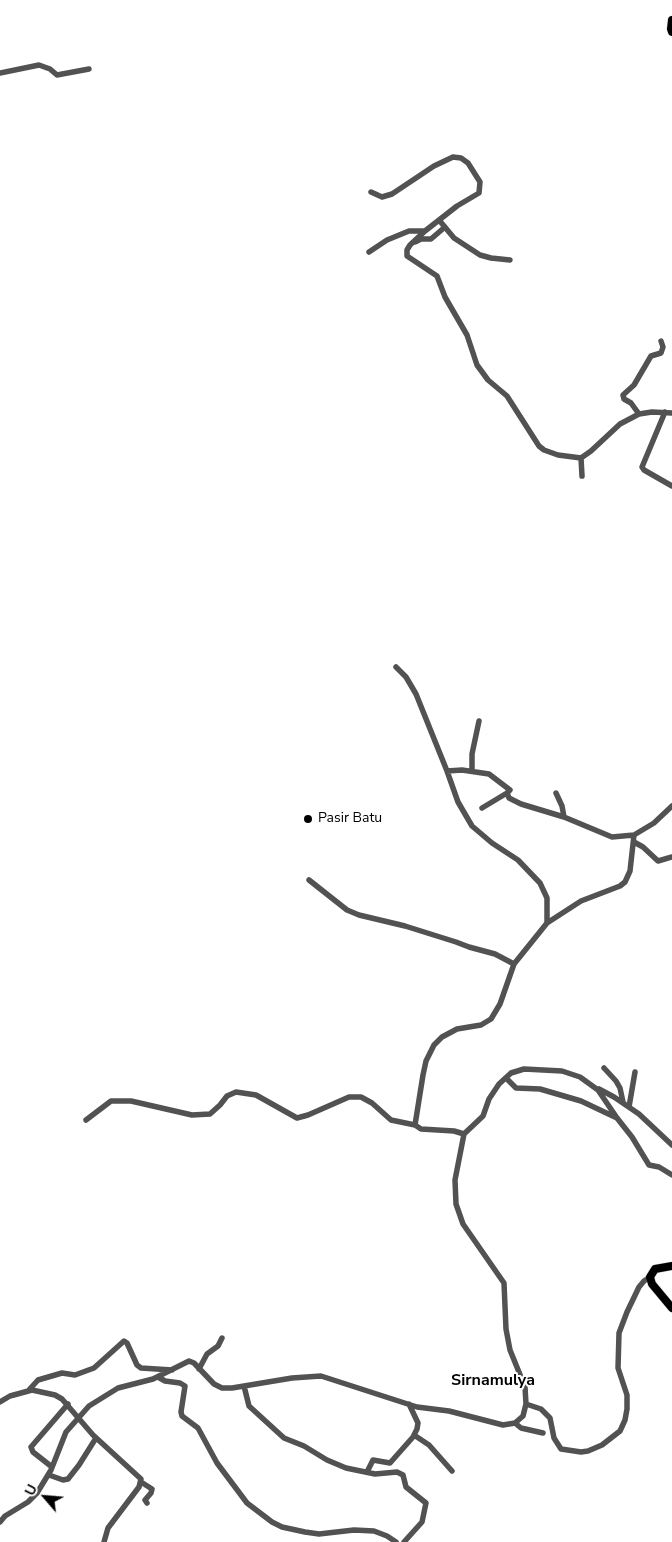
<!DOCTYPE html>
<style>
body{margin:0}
#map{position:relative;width:672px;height:1542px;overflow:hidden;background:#fff;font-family:"Nunito Sans",sans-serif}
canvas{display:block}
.north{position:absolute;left:20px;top:1472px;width:50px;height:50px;-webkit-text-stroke:4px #fff;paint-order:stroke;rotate:297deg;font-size:14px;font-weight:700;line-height:20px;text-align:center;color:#000}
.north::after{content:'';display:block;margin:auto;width:18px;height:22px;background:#000;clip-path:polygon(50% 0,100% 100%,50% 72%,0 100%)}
</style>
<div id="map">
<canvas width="672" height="1542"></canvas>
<div class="north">U</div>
</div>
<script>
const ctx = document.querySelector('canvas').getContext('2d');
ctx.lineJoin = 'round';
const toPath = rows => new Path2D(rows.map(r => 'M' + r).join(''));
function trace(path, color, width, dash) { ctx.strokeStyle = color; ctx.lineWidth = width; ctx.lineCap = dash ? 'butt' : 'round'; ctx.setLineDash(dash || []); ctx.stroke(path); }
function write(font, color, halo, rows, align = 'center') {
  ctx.font = font + ' "Nunito Sans",sans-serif'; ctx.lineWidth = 4; ctx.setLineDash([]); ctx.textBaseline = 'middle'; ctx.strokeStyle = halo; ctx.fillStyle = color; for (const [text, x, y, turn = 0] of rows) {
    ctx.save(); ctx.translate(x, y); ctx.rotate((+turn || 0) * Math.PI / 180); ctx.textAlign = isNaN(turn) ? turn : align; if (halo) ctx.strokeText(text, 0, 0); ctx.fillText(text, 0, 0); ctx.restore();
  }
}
const major = toPath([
 [672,20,671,29,672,32],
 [672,1266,655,1269,650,1277,652,1284,672,1308]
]);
trace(major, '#dbdbdb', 9);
trace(toPath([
 [0,73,39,65,50,69,57,75,89,69],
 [371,192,382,197,392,194,434,166,453,157,461,158,468,163,480,182,479,193,457,206,425,231,410,245,407,250,407,256,437,276,445,297,467,335,477,365,488,380,507,396,539,446,544,450,558,455,581,458,591,451,620,424,639,414,652,412,672,413],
 [439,220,454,238,480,255,491,258,510,260],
 [415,242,421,239,431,239,445,227],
 [369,252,387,240,409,231,425,231],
 [665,412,642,467,644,470,672,486],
 [639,414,631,403,624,399,623,395,634,385,651,356,661,353,663,347,661,341],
 [581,458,582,476],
 [396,667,406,677,416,694,447,771,462,770,489,774,510,790,507,793,509,798,521,804,564,817,612,837,634,835,654,823,672,806],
 [447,771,458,802,472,826,492,843,518,860,540,883,547,898,547,923],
 [472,771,472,754,479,721],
 [556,793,562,806,564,817],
 [482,808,507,793],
 [634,842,643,847,658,861,672,857],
 [309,880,347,910,359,915,405,926,456,942,469,947,495,954,514,964],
 [604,1068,616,1081,620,1088,623,1102],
 [506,1078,516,1088,540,1089,581,1101,617,1118],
 [599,1089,614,1097,639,1114,672,1145],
 [629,1107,635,1072],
 [86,1120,111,1101,131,1101,192,1115,210,1114,220,1105,227,1096,236,1092,256,1095,297,1118,308,1115,349,1097,361,1097,372,1103,391,1120,415,1125],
 [464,1134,483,1116,489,1099,499,1084,511,1073,524,1069,562,1071,580,1077,598,1090,617,1118,632,1137,649,1165,659,1167,672,1175],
 [199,1369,207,1354,218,1346,222,1338],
 [158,1377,165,1381,180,1383,185,1386,181,1412,182,1416,198,1428,217,1463,247,1503,272,1522,282,1527,305,1532,319,1534,354,1530,374,1531,387,1536,396,1542],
 [244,1386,249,1406,284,1438,304,1446,327,1460,346,1468,375,1474,397,1472,403,1475,406,1487,426,1503,422,1522,404,1542],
 [28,1391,38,1380,62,1373,75,1375,94,1368,124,1341,127,1343,137,1365,141,1368,172,1370],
 [0,1402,10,1396,32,1390,55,1395,62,1399,93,1435,141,1479,139,1487,108,1528,104,1542],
 [526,1404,541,1409,550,1418,554,1438,561,1449,581,1452,588,1451,602,1445,620,1431,625,1420,627,1409,627,1395,618,1368,619,1333,627,1312,639,1287,644,1281,650,1277],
 [515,1423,521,1428,543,1433],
 [414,1435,429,1445,452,1471],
 [52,1467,33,1452,31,1447,68,1404],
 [367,1472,373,1460,390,1463,413,1437,417,1429,418,1423,409,1404],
 [49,1475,63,1480,68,1479,79,1465,96,1438],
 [141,1482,152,1489,151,1493,145,1500,147,1503],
 [0,1522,5,1516,28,1502,37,1493,51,1470,66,1432,89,1406,118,1388,153,1379,189,1361,194,1363,214,1384,222,1388,232,1388,292,1378,321,1376,417,1407,449,1411,503,1425,515,1423,523,1416,526,1404,525,1387,510,1350,506,1329,504,1283,463,1224,456,1204,455,1180,464,1134,454,1131,421,1129,415,1125,423,1075,426,1061,434,1045,442,1037,457,1029,481,1025,491,1019,500,1004,514,964,547,923,581,901,620,886,625,882,630,871,634,835]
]), '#525252', 5.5);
trace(major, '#000', 8);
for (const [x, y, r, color] of [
 [308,819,5,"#000"]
]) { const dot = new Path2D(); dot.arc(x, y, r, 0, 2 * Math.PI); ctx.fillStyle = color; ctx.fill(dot); trace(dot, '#fff', 2); }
write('14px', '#000', '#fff', [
 ["Pasir Batu",318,819]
], 'left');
write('bold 16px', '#000', '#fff', [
 ["Sirnamulya",493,1381]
]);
</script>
